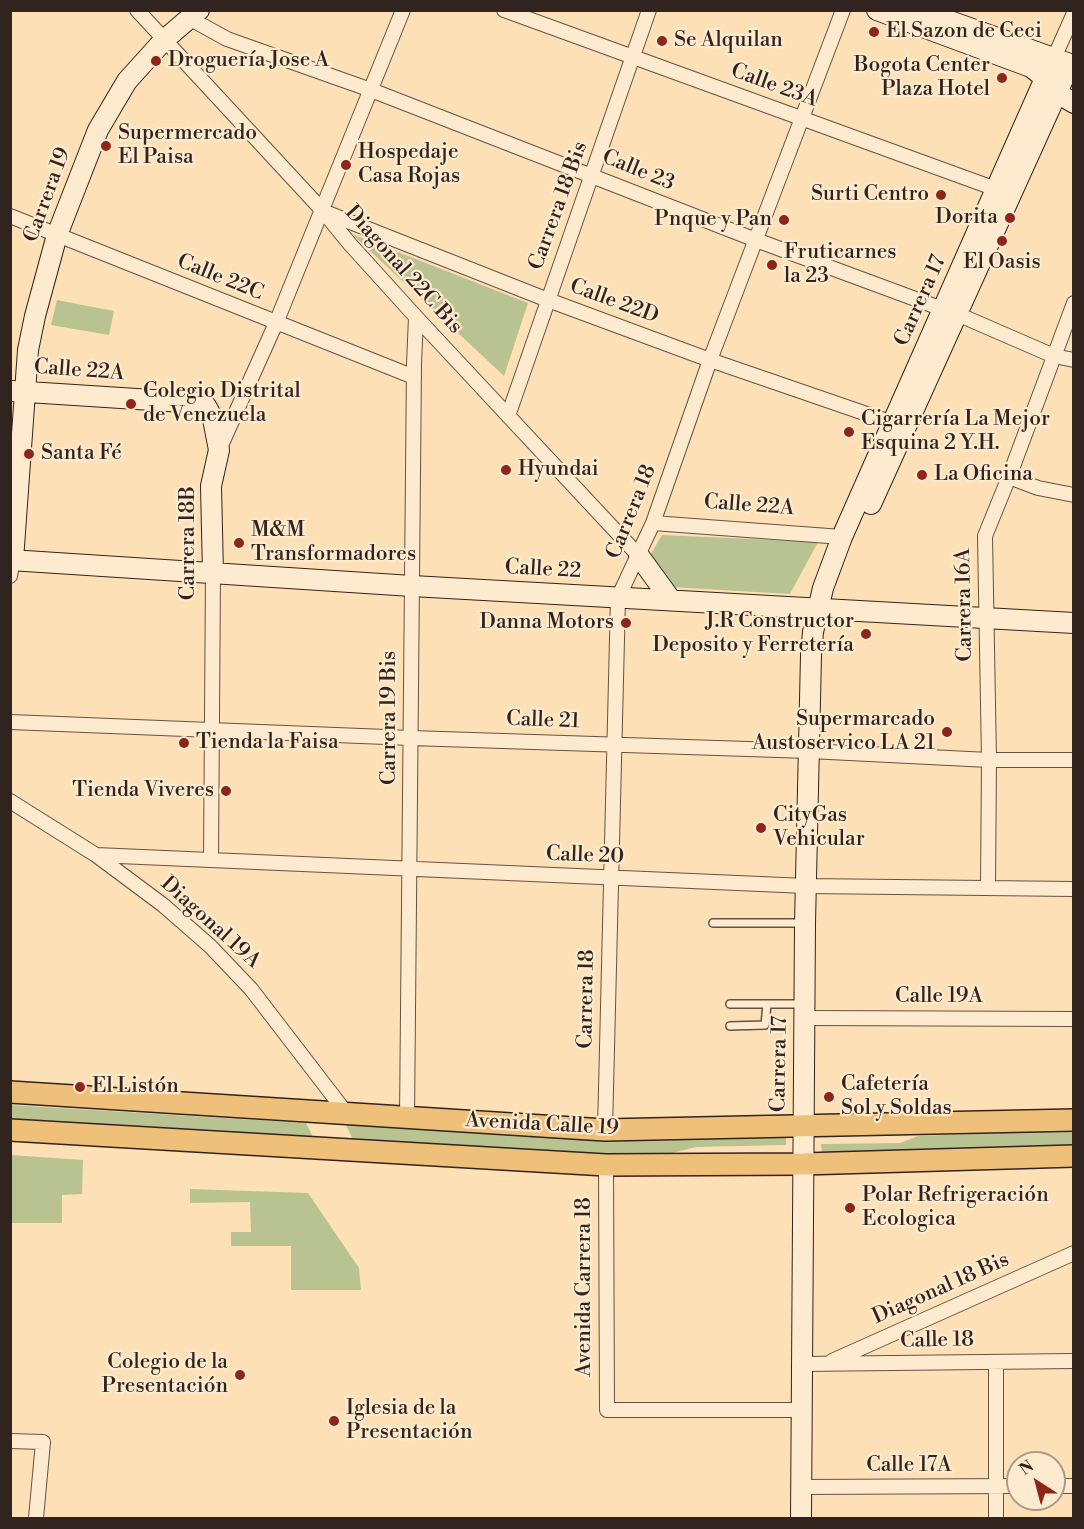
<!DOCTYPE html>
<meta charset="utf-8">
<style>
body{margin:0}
#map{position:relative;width:1084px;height:1529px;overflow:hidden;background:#fde0b5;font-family:"Libre Bodoni",serif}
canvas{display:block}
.frame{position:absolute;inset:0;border:12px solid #31231e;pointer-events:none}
.north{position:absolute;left:1006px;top:1451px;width:60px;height:60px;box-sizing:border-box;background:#feebcf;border:2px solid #ac9b88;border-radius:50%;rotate:324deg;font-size:16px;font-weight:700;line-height:24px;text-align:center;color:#31231e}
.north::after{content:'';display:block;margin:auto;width:21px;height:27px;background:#8f2418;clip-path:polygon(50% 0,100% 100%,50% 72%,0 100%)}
</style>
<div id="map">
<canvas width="1084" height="1529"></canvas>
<div class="frame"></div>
<div class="north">N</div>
</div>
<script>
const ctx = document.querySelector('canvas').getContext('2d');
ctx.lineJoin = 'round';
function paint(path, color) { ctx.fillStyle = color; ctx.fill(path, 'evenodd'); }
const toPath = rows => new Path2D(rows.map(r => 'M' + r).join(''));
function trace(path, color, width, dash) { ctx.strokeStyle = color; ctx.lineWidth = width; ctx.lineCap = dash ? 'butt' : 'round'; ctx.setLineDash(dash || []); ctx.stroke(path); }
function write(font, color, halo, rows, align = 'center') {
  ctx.font = font + ' "Libre Bodoni",serif'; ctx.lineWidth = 4.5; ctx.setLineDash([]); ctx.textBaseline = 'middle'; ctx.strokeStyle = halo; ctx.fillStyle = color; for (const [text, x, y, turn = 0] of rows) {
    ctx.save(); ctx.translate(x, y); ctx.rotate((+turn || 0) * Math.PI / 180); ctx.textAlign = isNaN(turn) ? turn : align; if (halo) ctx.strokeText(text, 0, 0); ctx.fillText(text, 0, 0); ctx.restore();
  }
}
paint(toPath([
 [352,234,528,303,504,376],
 [57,300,114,311,109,335,51,325],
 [662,535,818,542,790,594,670,587,649,557],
 [10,1105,306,1123,314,1139,11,1119],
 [345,1123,542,1137,640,1141,786,1137,786,1145,696,1147,665,1155,577,1154,353,1140],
 [1073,1130,1073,1147,822,1154,821,1144,900,1143,918,1136],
 [10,1155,83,1160,82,1194,62,1195,62,1223,11,1223],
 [190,1189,308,1193,359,1268,361,1290,291,1290,291,1246,231,1246,231,1232,251,1232,250,1202,190,1203]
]), '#b9c392');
const lane = toPath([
 [713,923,803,923],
 [730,1004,802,1004],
 [730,1026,765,1025,767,1004]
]);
const street = toPath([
 [137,10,323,211,349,243,416,317,639,556],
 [504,10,996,189],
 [189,18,227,39,371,90,756,240,964,317,1054,356,1074,360],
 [1054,58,1074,13],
 [325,212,548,300,710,360,893,423],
 [10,216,414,377],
 [508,416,649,10],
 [219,450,276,323,403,10],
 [1009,477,1038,488,1074,495],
 [653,523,842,537],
 [10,576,13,560],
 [10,722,411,738,809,751,989,760,1074,760],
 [10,801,96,855,163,905,210,946,251,989,347,1114],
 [96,855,806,886,1074,889],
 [211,860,213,574],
 [988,887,989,760,985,536,1009,477,1074,303],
 [805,1018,1074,1019],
 [407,1118,414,364,416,317],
 [605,1130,618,598,653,523,710,360,843,10],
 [606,1165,607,1410,801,1410],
 [832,1361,1074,1253],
 [996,1362,996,1518],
 [802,1364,1074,1361],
 [10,1441,43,1442,36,1518],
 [1054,1486,1074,1486],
 [800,1487,1018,1486]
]);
const secondary = toPath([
 [877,10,1031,67,1045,78,1057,93,1074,103],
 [12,391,199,403,206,406,213,419,219,450,211,486,213,574],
 [871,504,1070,64,919,10],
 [639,556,671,600],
 [10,560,412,586,1074,623],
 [13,560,28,350,35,316,57,235,98,130,127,81,164,40,199,10],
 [801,1518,805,923,811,655,813,632,823,588,842,537,1054,58]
]);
const primary = toPath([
 [10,1092,605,1130,1074,1120],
 [10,1130,606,1165,803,1164,1074,1156]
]);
trace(lane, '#645244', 10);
trace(street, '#645244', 16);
trace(secondary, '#31231e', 22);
trace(primary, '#31231e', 24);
trace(lane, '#feebcf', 7);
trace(street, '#feebcf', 14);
trace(secondary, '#feebcf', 20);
trace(primary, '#eec07a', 21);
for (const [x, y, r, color] of [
 [874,32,6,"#8f2418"],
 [662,41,6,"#8f2418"],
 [156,61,6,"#8f2418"],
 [1002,78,6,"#8f2418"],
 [106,146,6,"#8f2418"],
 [346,165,6,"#8f2418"],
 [941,195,6,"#8f2418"],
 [1010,218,6,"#8f2418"],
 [784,220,6,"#8f2418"],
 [1002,241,6,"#8f2418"],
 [772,265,6,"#8f2418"],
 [131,404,6,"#8f2418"],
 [849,432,6,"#8f2418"],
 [29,454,6,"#8f2418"],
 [506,470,6,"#8f2418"],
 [922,475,6,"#8f2418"],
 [239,543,6,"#8f2418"],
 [626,623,6,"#8f2418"],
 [866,634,6,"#8f2418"],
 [947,732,6,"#8f2418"],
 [184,743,6,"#8f2418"],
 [226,791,6,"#8f2418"],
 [761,828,6,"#8f2418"],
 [80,1087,6,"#8f2418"],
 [829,1097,6,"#8f2418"],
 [850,1208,6,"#8f2418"],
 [240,1375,6,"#8f2418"],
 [334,1421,6,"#8f2418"]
]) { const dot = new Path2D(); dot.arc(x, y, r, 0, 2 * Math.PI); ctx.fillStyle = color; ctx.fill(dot); trace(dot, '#feebcf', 2); }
write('21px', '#31231e', '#feebcf', [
 ["El Sazon de Ceci",886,32],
 ["Se Alquilan",674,41],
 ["Droguería Jose A",168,61],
 ["Bogota Center",990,66,"right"],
 ["Plaza Hotel",990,90,"right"],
 ["Supermercado",118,134],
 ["El Paisa",118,158],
 ["Hospedaje",358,153],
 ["Casa Rojas",358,177],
 ["Surti Centro",929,195,"right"],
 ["Dorita",998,218,"right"],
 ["Pnque y Pan",772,220,"right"],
 ["Fruticarnes",784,253],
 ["la 23",784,277],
 ["El Oasis",1002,263,"center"],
 ["Colegio Distrital",143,392],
 ["de Venezuela",143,416],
 ["Cigarrería La Mejor",861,420],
 ["Esquina 2 Y.H.",861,444],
 ["Santa Fé",41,454],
 ["Hyundai",518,470],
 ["La Oficina",934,475],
 ["M&M",251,531],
 ["Transformadores",251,555],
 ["J.R Constructor",854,622,"right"],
 ["Deposito y Ferretería",854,646,"right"],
 ["Danna Motors",614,623,"right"],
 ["Supermarcado",935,720,"right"],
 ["Austoservico LA 21",935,744,"right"],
 ["Tienda la Faisa",196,743],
 ["Tienda Viveres",214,791,"right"],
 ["CityGas",773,816],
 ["Vehicular",773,840],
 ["Cafetería",841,1085],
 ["Sol y Soldas",841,1109],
 ["El Listón",92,1087],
 ["Polar Refrigeración",862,1196],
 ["Ecologica",862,1220],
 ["Colegio de la",228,1363,"right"],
 ["Presentación",228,1387,"right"],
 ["Iglesia de la",346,1409],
 ["Presentación",346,1433]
], 'left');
write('21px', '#31231e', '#feebcf', [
 ["Calle 23A",774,86,20],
 ["Calle 23",638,171,22],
 ["Carrera 19",48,195,-70],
 ["Carrera 18 Bis",559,206,-70],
 ["Diagonal 22C Bis",403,270,48],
 ["Calle 22C",220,278,22],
 ["Carrera 17",921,301,-66],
 ["Calle 22D",614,302,20],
 ["Calle 22A",79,371,4],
 ["Calle 22A",749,506,4],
 ["Carrera 18",632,512,-68],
 ["Carrera 18B",189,543,-90],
 ["Calle 22",543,570,3],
 ["Carrera 16A",965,605,-91],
 ["Carrera 19 Bis",390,718,-90],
 ["Calle 21",543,721,2],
 ["Calle 20",585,856,2],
 ["Diagonal 19A",210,923,42],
 ["Calle 19A",939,997],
 ["Carrera 18",587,999,-89],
 ["Carrera 17",780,1064,-89],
 ["Avenida Calle 19",542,1125,3],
 ["Avenida Carrera 18",585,1287,-90],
 ["Diagonal 18 Bis",941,1289,-24],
 ["Calle 18",937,1341,-1],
 ["Calle 17A",909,1466]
]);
</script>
